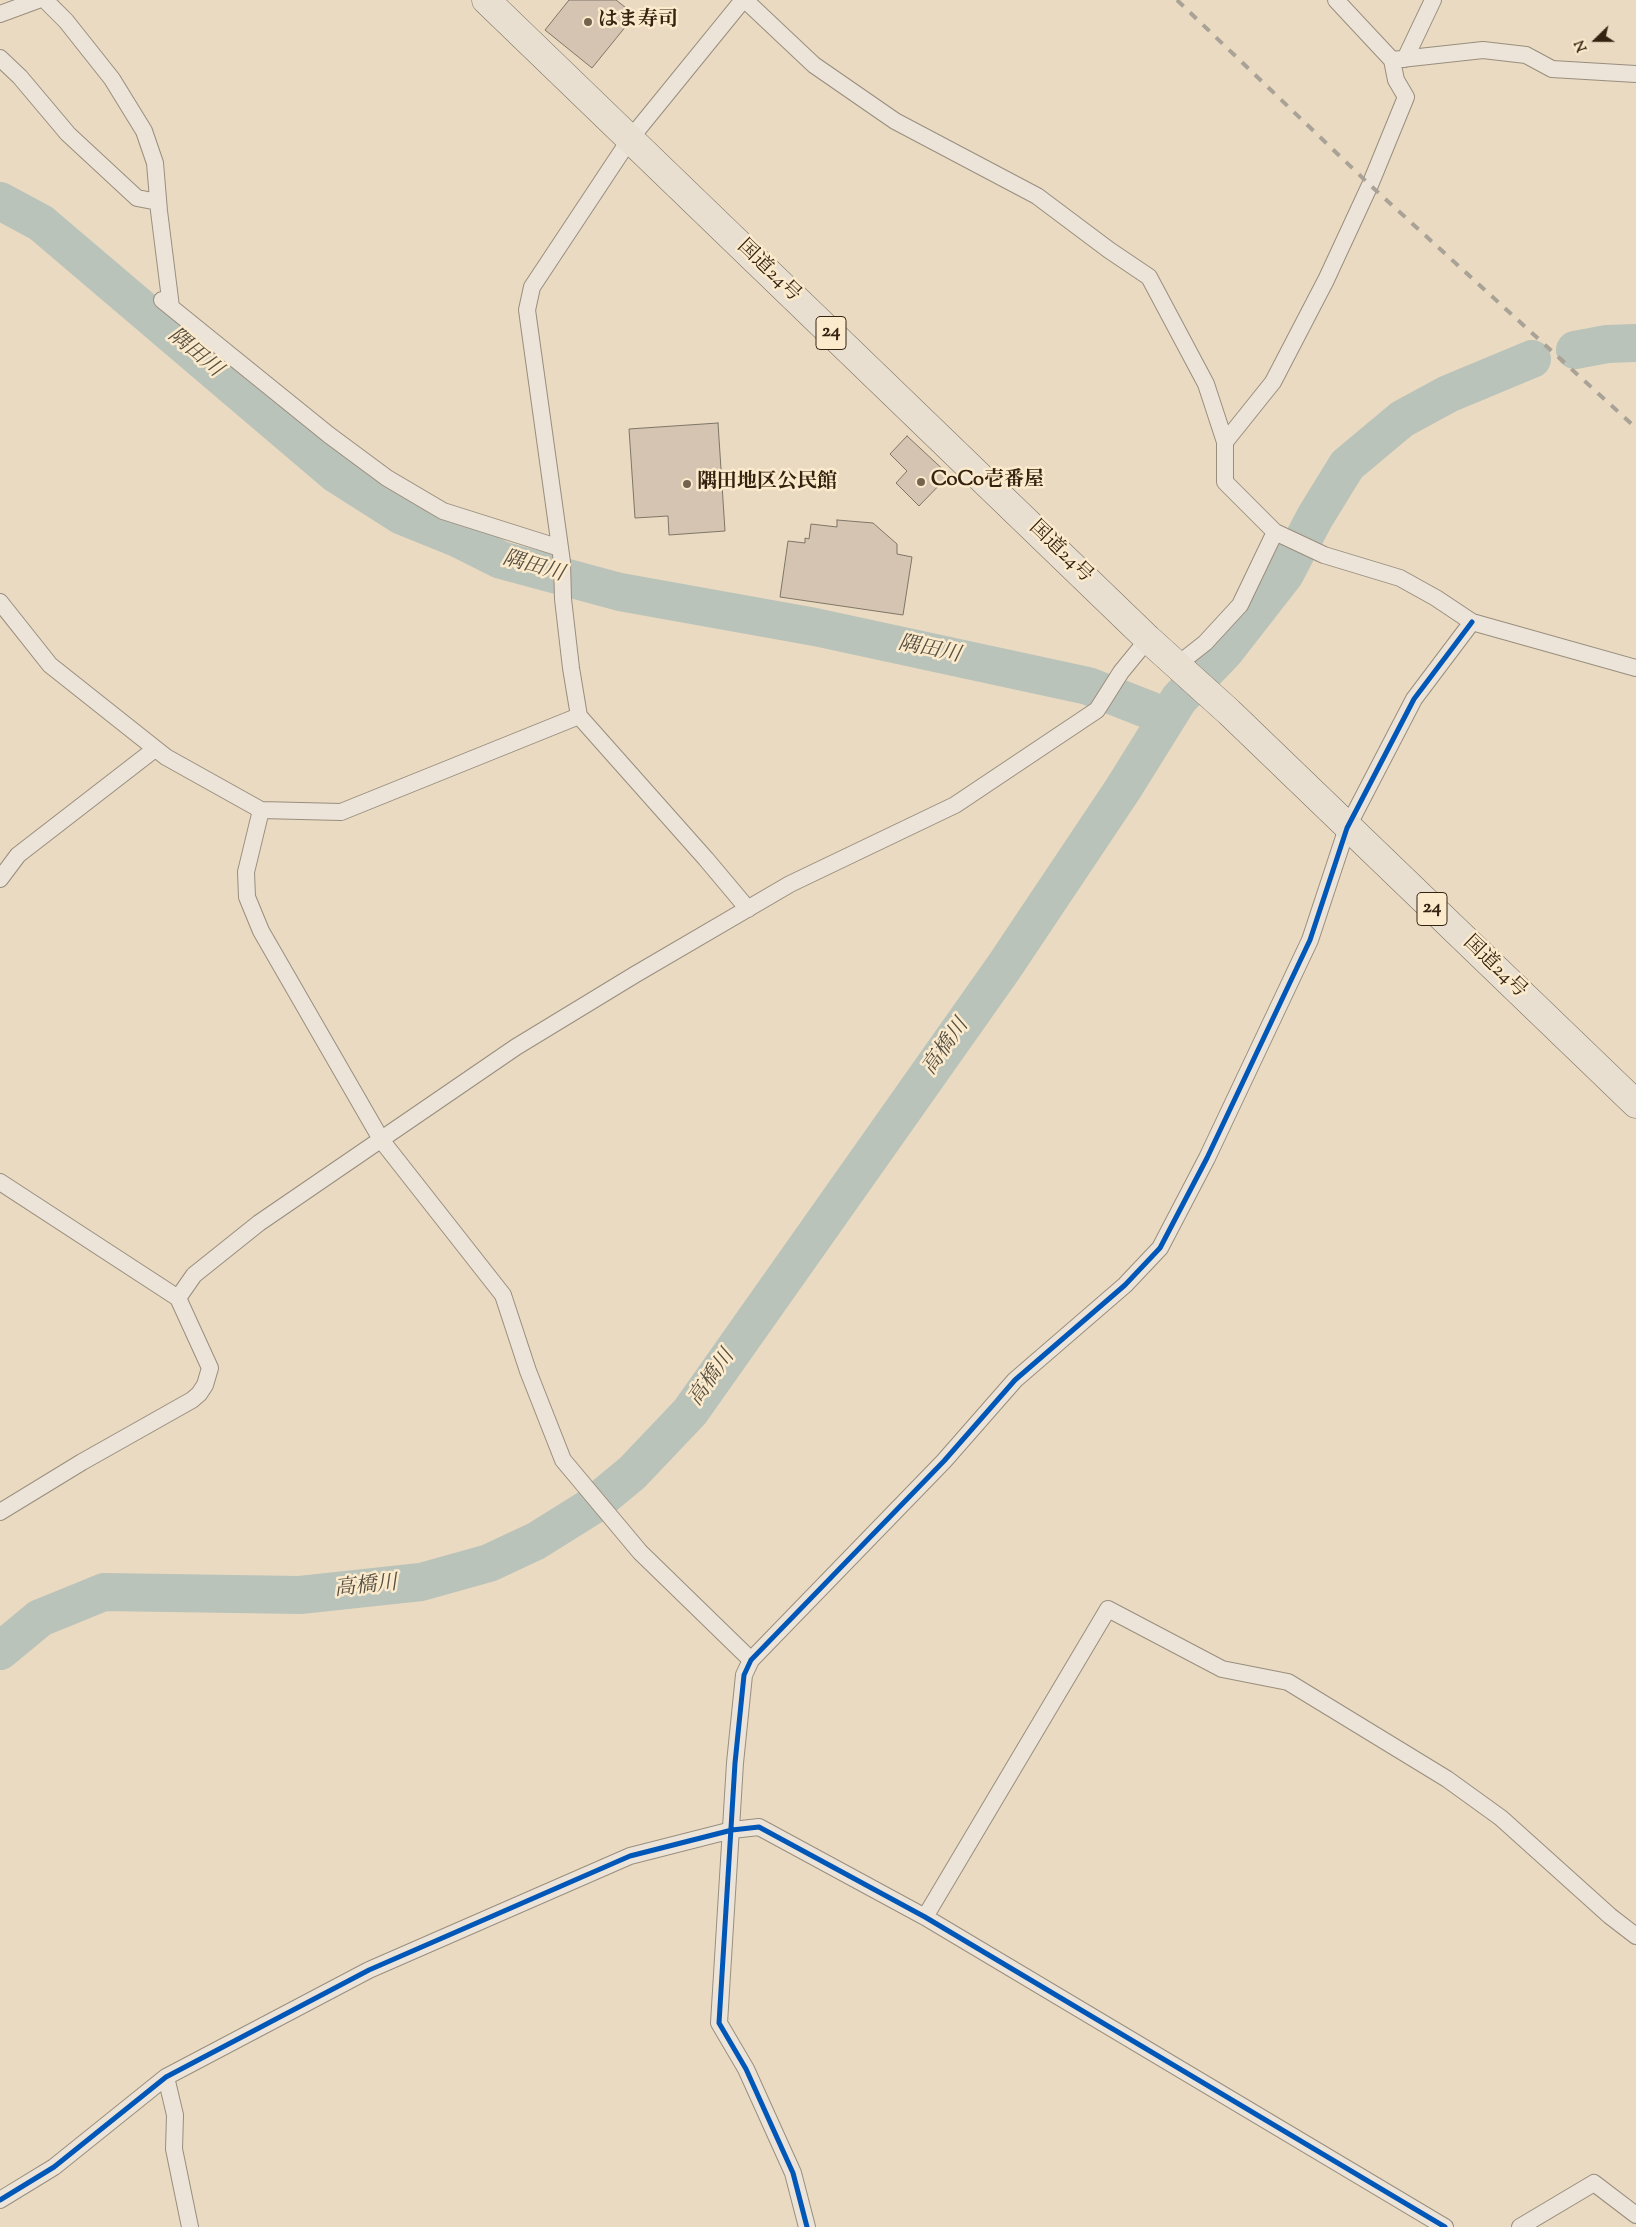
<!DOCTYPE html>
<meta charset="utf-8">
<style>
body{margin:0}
#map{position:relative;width:1636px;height:2227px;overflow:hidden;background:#e9dac1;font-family:"Sorts Mill Goudy",serif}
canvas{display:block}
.north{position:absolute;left:1571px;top:15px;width:50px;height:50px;-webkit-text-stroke:4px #fceacc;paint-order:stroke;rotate:248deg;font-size:14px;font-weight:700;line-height:20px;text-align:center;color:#342311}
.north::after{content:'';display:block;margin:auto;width:18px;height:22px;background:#342311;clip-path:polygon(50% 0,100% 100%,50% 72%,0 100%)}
</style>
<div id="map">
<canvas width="1636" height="2227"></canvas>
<div class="north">N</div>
</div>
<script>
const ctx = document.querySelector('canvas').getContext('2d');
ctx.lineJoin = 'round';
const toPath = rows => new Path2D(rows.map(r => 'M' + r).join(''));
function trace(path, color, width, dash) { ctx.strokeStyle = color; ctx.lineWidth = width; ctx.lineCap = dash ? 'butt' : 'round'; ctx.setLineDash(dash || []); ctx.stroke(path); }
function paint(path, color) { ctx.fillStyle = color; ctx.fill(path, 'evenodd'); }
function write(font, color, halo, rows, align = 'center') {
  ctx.font = font + ' "Sorts Mill Goudy","Noto Serif JP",serif'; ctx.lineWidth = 5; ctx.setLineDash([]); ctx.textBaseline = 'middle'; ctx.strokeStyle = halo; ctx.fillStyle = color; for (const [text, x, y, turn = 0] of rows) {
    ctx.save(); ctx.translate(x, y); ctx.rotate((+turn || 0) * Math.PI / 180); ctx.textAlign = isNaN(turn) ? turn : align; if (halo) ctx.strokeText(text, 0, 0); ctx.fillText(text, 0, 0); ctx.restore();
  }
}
trace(toPath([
 [0,201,41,223,336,474,402,516,459,539,501,560,620,592,815,627,1088,686,1167,717],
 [1575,350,1607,344,1636,343],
 [0,1651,40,1618,104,1592,300,1595,421,1582,489,1563,536,1541,592,1506,632,1473,690,1412,1004,967,1123,789,1179,699,1225,651,1285,574,1315,517,1347,465,1402,419,1448,394,1532,359]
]), '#b9c3ba', 38);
const building = toPath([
 [569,0,616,0,635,15,592,68,545,30,569,0],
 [718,423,725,531,669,535,668,516,635,518,629,429,718,423],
 [907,436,949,475,919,506,896,483,907,471,890,454,907,436],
 [837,520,873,523,897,544,897,554,912,557,903,615,780,597,788,541,805,543,805,538,809,539,811,524,837,527,837,520]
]);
paint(building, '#d5c4b2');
trace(building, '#7f7566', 1);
const minor = toPath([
 [45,0,66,21,112,79,144,131,155,163,159,211,171,307],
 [743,0,630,139,532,287,527,310,562,562,563,599,571,668,579,716,706,859,748,909],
 [745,0,814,65,895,121,1037,196,1109,250,1149,277,1206,384,1225,442,1225,482,1275,532,1324,555,1400,578,1436,598,1472,622,1636,668],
 [0,14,38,0],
 [0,58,20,77,68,134,137,198,158,202],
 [1405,59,1433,0],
 [1392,60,1483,50,1526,55,1552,69,1636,74],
 [162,300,329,435,387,478,443,511,560,548],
 [1225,442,1273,382,1326,280,1370,185,1406,97,1396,80,1392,60,1336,0],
 [0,602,50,665,166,757,261,810,341,812,579,716],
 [1177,665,1205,643,1240,605,1275,532],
 [261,810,246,872,247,897,261,931,382,1141,503,1295,528,1371,563,1460,640,1552,751,1660],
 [0,879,18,855,155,749],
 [0,1182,178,1298],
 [0,1512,82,1462,192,1400,199,1394,205,1385,210,1368,178,1298,194,1275,259,1223,516,1047,636,974,790,884,955,805,1097,710,1121,672,1148,639],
 [925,1917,1108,1609,1222,1669,1288,1682,1447,1779,1501,1818,1610,1916,1636,1936],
 [166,2077,175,2115,174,2149,190,2227],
 [0,2200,54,2167,166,2077,369,1970,630,1856,732,1830,759,1827,925,1917,1445,2227],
 [807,2227,793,2173,746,2069,719,2023,735,1763,744,1675,751,1660,944,1461,1015,1380,1125,1285,1160,1248,1207,1158,1310,940,1347,828,1414,699,1472,622],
 [1520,2227,1594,2183,1636,2215]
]);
const trunk = toPath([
 [486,0,1148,639,1229,712,1636,1104]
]);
trace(minor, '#998e7e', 18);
trace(trunk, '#7f7566', 29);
trace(minor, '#ece4d8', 16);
trace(trunk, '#e8dfd1', 28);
trace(toPath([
 [1177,0,1370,185,1636,428]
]), '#a9a296', 4, [9, 9]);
trace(toPath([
 [0,2200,54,2167,166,2077,369,1970,630,1856,732,1830,759,1827,925,1917,1445,2227],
 [807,2227,793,2173,746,2069,719,2023,735,1763,744,1675,751,1660,944,1461,1015,1380,1125,1285,1160,1248,1207,1158,1310,940,1347,828,1414,699,1472,622]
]), '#0057b8', 5);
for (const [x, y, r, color] of [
 [588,22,5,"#73634f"],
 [921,482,5,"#73634f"],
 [687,484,5,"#73634f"]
]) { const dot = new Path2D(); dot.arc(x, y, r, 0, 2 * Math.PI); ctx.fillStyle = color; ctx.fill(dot); trace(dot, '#fceacc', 2); }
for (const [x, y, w] of [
 [831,333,30],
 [1432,909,30]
]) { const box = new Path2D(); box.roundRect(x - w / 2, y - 16.5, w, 33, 4); ctx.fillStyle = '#fceacc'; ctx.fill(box); trace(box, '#342311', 1); }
write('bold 19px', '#342311', null, [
 ["24",831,333],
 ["24",1432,909]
]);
write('bold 20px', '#342311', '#fceacc', [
 ["はま寿司",598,22],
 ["CoCo壱番屋",931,482],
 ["隅田地区公民館",697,484]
], 'left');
write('20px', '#342311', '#fceacc', [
 ["国道24号",768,272,44],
 ["国道24号",1060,553,44],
 ["国道24号",1494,968,44]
]);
write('italic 21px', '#565043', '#fceacc', [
 ["隅田川",194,354,40],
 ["隅田川",533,568,16],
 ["隅田川",929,651,12],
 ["高橋川",947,1048,-55],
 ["高橋川",713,1379,-55],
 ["高橋川",366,1588,-6]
]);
</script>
